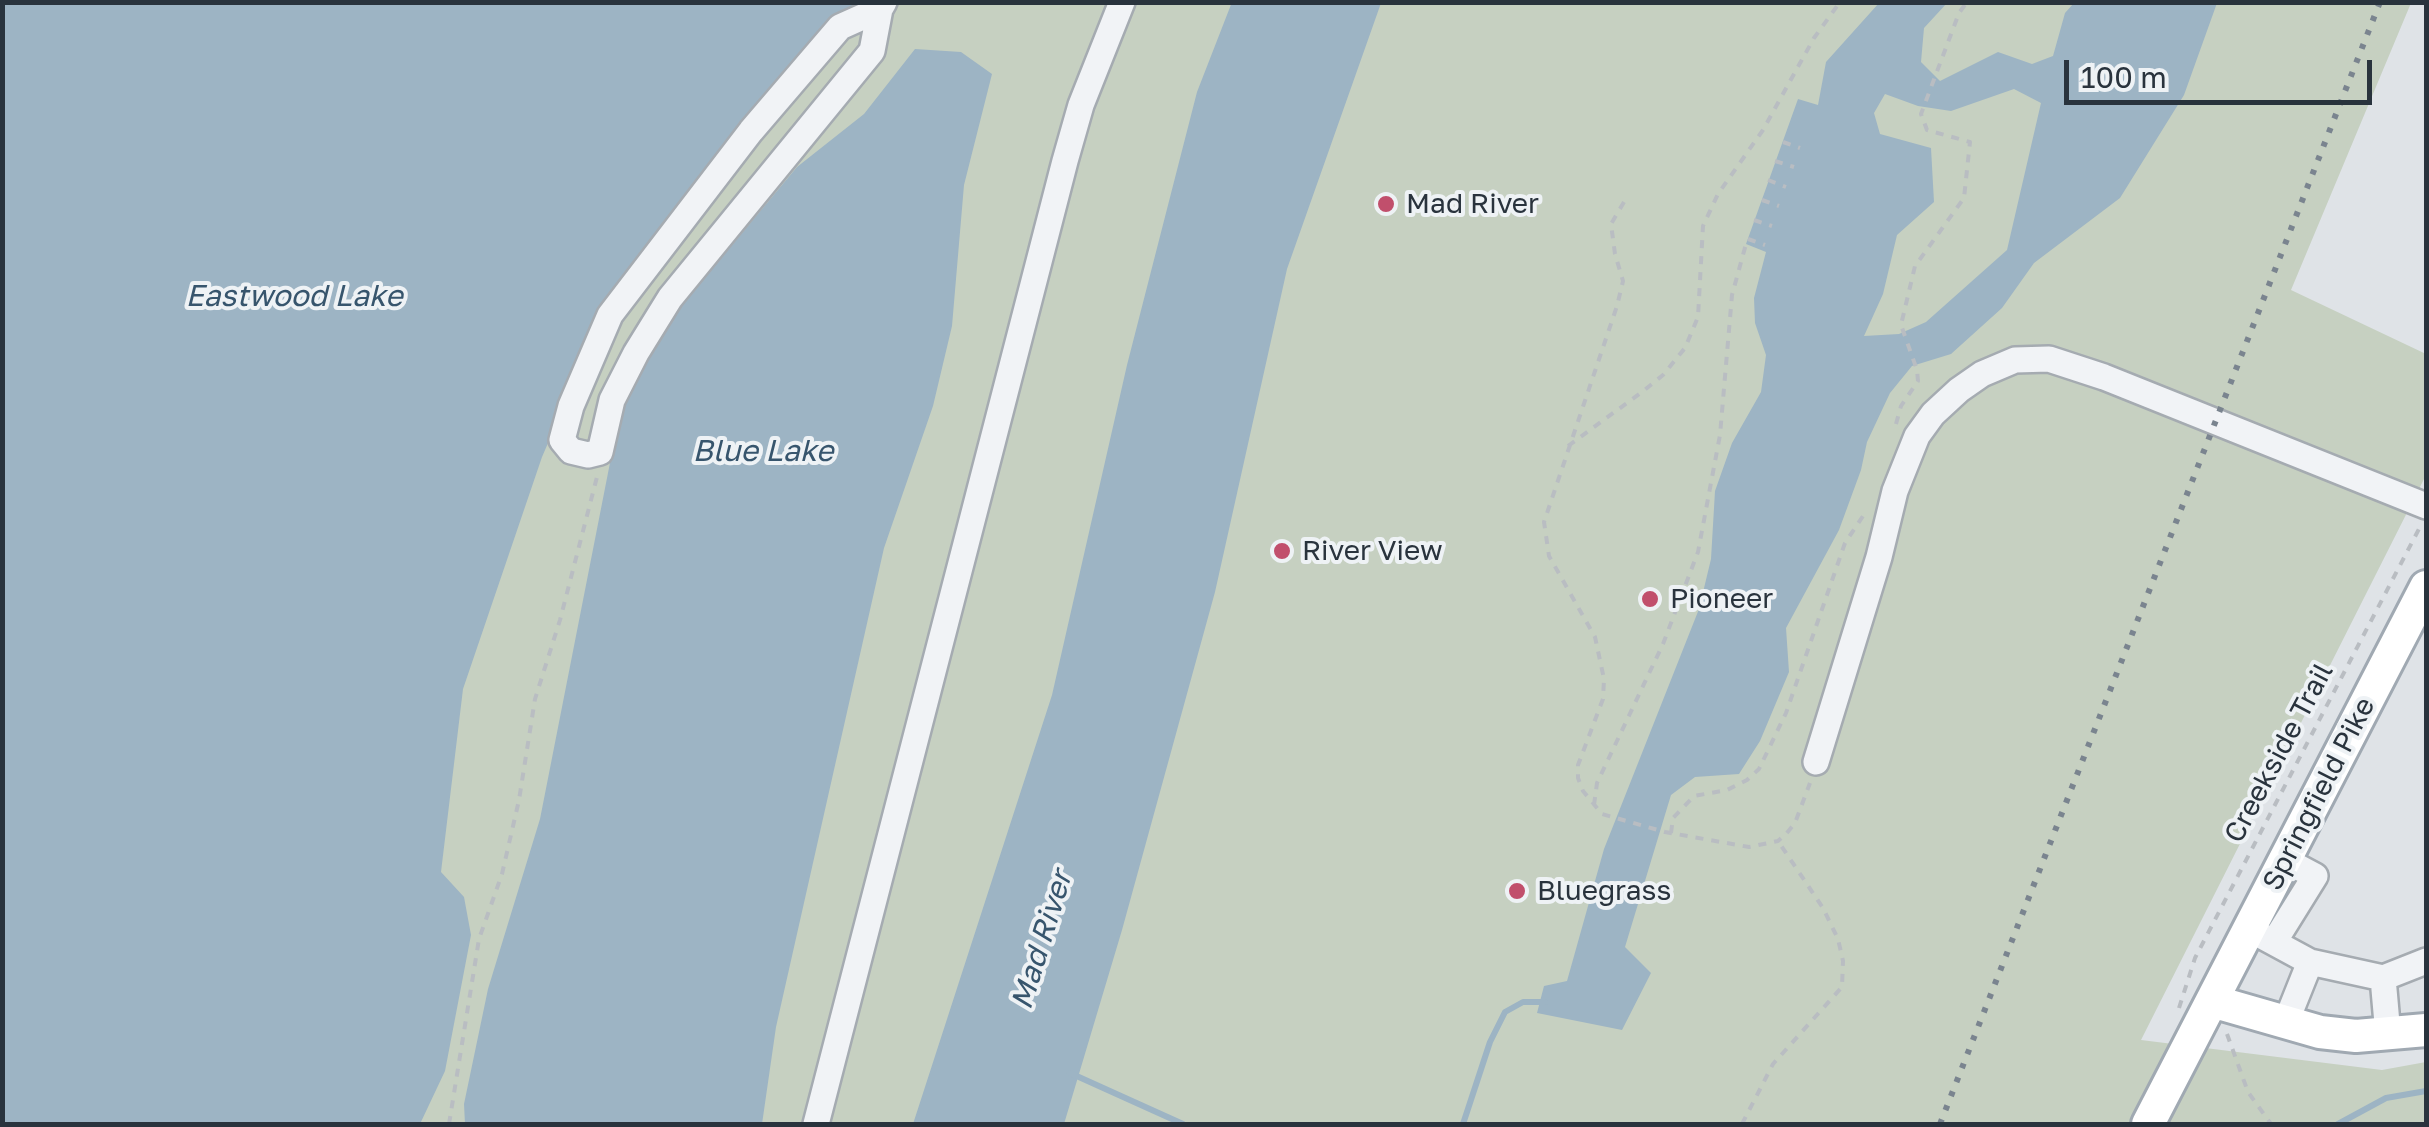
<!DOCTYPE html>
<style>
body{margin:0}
#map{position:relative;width:2429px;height:1127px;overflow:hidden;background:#dfe3e7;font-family:"Golos Text",sans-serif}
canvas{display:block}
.frame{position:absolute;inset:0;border:5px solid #29333d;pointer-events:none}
.scale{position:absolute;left:2064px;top:60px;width:308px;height:45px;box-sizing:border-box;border:5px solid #29333d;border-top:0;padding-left:12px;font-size:30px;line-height:35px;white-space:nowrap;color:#29333d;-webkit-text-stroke:8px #eef2f5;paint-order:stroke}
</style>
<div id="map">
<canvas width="2429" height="1127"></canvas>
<div class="frame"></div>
<div class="scale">100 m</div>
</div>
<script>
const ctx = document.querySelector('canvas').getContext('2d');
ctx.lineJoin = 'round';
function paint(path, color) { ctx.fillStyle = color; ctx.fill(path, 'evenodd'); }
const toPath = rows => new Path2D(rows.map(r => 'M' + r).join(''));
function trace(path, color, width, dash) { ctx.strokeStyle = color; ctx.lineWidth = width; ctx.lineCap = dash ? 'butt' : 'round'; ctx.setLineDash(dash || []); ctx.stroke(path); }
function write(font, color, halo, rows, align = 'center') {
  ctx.font = font + ' "Golos Text",sans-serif'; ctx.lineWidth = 8; ctx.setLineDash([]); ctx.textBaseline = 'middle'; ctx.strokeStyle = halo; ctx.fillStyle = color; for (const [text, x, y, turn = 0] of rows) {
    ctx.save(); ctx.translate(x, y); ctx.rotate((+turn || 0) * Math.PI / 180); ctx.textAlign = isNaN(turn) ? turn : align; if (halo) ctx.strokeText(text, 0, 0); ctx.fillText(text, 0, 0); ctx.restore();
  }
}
paint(toPath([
 [2,3,2411,3,2291,290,2426,354,2426,475,2141,1040,2382,1070,2426,1062,2426,1124,3,1124]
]), '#c6d0c1');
paint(toPath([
 [1232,2,1381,3,1287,269,1215,592,1122,930,1064,1124,913,1124,1052,695,1127,365,1197,92],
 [2,3,857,3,718,162,604,313,542,457,463,689,441,872,464,897,471,935,445,1071,420,1124,3,1124],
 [1879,3,1947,3,1924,28,1921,62,1940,81,1998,52,2032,64,2053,56,2065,13,2074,3,2217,3,2184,95,2120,198,2034,263,2002,308,1951,354,1912,366,1890,393,1867,442,1861,470,1839,530,1786,628,1789,672,1760,741,1739,774,1695,777,1671,795,1625,947,1651,973,1622,1030,1537,1013,1544,986,1567,981,1604,849,1699,609,1711,559,1715,491,1732,443,1761,392,1766,355,1755,323,1754,298,1766,252,1746,244,1798,99,1818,105,1826,62],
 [2014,89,2041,103,2007,250,1926,322,1899,334,1864,336,1883,294,1897,235,1934,202,1931,148,1880,134,1874,113,1885,94,1918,106,1951,111],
 [915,49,961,52,992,74,964,185,952,326,933,406,884,548,776,1027,762,1124,465,1124,464,1104,488,989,540,819,619,417,648,346,797,167,864,114]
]), '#9db4c4');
trace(toPath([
 [1070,1073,1183,1124],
 [1463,1124,1490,1042,1505,1012,1523,1002,1545,1002],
 [2338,1124,2386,1098,2426,1091]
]), '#9db4c4', 6);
const minor = toPath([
 [880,9,840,27,751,131,610,315,571,406,562,440,571,451,588,455,600,452,612,400,636,353,670,298,872,51,880,9,884,2],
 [1816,762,1879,557,1895,491,1917,436,1933,414,1959,390,1982,374,2015,360,2049,359,2104,377,2426,506],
 [2249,929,2310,962,2383,978,2426,961],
 [2274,942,2315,876,2285,860],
 [2383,978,2388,1035],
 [2286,1022,2310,962],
 [816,1124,1065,161,1081,105,1122,2]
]);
const major = toPath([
 [2212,1001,2320,1032,2356,1036,2426,1030],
 [2148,1124,2426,587]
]);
trace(minor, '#a5abb1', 30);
trace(major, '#a0a9b2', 38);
trace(toPath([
 [1783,142,1800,148],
 [1775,161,1794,167],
 [1768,180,1786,187],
 [1762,200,1779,206],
 [1624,202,1611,224,1615,254,1623,281,1617,306,1544,522,1549,556,1595,637,1604,679,1603,699,1578,765,1578,778,1583,791,1602,814,1665,832,1749,847,1778,841,1786,834,1795,823,1810,783],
 [1754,220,1772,226],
 [1748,239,1765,245],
 [1896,424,1901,406,1918,381,1917,370,1901,325,1915,266,1964,198,1970,142,1927,130,1921,114,1959,13,1967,2],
 [1568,446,1642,392,1663,375,1685,348,1698,317,1703,226,1718,194,1763,130,1814,38,1840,2],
 [1594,805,1597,783,1663,644,1698,552,1720,435,1732,295,1746,244],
 [1671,833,1673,818,1694,796,1727,790,1747,780,1759,769,1786,713,1845,543,1865,513],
 [2179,1008,2195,958,2420,527],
 [2227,1034,2248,1092,2271,1124],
 [449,1124,479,939,502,874,519,800,535,699,560,620,597,477],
 [1742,1124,1773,1064,1842,987,1843,961,1838,939,1823,908,1778,841]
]), '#b9bdc2', 4, [8, 8]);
trace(minor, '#f1f3f6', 25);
trace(major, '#fff', 32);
trace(toPath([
 [1940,1124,2380,2]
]), '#7a848f', 6, [5, 10]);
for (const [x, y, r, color] of [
 [1386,204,10,"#c14f6c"],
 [1282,551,10,"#c14f6c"],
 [1650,599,10,"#c14f6c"],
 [1517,891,10,"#c14f6c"]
]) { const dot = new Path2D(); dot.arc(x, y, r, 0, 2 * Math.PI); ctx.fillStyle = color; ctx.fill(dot); trace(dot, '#eef2f5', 4); }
write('28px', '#29333d', '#eef2f5', [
 ["Mad River",1406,204],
 ["River View",1302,551],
 ["Pioneer",1670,599],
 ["Bluegrass",1537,891]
], 'left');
write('28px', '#29333d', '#eef2f5', [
 ["Creekside Trail",2279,753,-62],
 ["Springfield Pike",2319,794,-63]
]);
write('italic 30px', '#37556d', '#eef2f5', [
 ["Eastwood Lake",294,296],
 ["Blue Lake",763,451],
 ["Mad River",1042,940,-73]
]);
</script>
